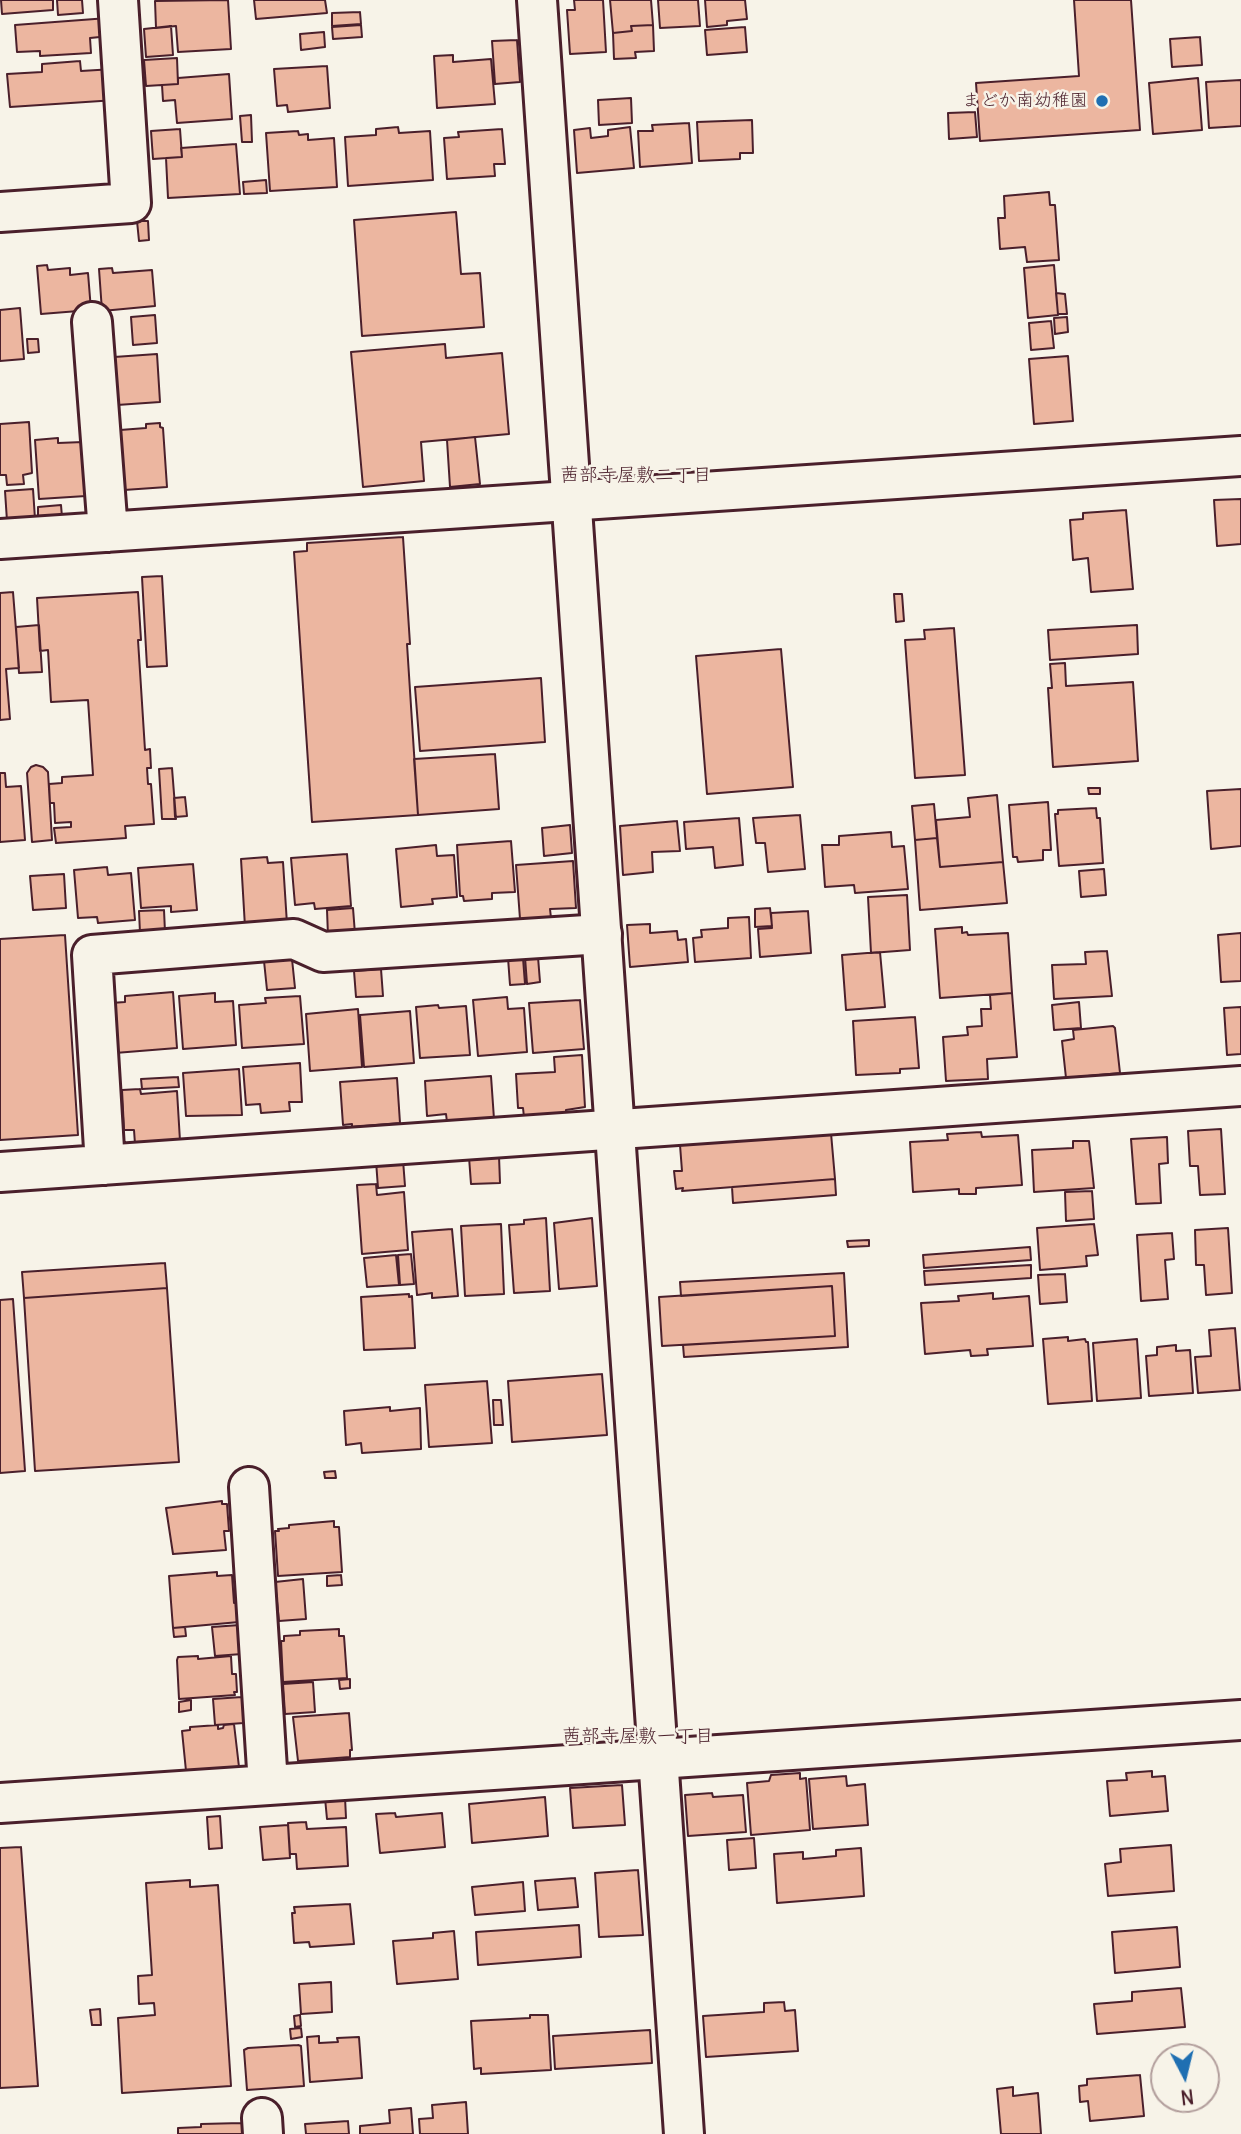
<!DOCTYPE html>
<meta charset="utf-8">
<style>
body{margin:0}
#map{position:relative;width:1241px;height:2134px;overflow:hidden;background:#f7f3e8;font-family:Delius,sans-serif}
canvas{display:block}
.north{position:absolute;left:1150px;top:2043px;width:70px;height:70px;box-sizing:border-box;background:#f7f3e8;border:2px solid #b29e9c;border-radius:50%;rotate:173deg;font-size:19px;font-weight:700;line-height:28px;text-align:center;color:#4a1f2b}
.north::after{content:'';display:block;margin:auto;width:24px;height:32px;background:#1f6fb2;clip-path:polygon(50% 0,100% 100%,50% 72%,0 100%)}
</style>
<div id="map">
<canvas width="1241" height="2134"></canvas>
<div class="north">N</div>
</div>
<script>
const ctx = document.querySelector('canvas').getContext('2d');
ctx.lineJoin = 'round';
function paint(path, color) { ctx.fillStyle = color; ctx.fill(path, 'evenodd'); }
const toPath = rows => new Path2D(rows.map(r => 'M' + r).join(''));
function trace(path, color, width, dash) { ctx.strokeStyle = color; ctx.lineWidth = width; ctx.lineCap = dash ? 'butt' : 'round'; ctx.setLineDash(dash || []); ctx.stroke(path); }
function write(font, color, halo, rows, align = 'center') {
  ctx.font = font + ' Delius,"Klee One",sans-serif'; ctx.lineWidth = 5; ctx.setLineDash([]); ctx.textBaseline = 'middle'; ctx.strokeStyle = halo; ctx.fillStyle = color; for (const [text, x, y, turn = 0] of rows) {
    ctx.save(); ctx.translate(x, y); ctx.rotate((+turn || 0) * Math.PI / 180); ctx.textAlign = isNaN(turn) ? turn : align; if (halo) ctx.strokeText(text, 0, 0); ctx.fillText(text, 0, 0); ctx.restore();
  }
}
const building = toPath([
 [1,0,53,0,53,10,2,14,1,0],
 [57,0,82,0,83,13,58,15,57,0],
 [228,0,231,49,178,52,176,26,156,28,155,1,228,0],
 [254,0,325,0,327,13,256,19,254,0],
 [574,0,603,0,606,52,570,54,567,10,575,10,574,0],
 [610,0,651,0,653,25,631,26,632,31,613,33,610,0],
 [658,0,698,0,700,26,660,28,658,0],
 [705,0,745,0,747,19,727,21,727,25,707,27,705,0],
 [1074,0,1131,0,1140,130,980,141,976,83,1079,76,1074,0],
 [360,12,361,24,332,26,332,13,360,12],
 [108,18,110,36,90,38,91,53,40,56,40,51,17,52,15,25,108,18],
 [361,25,362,37,333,39,332,27,361,25],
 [653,25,654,51,635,52,636,58,614,59,613,33,632,31,631,26,653,25],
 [171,26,173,55,146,57,144,29,171,26],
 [745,27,747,52,707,55,705,30,745,27],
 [324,32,325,47,301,50,300,34,324,32],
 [1200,37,1202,65,1172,67,1170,39,1200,37],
 [517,40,520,82,495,84,492,41,517,40],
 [453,55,453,62,491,59,495,104,437,108,434,56,453,55],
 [177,58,178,84,146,86,144,60,177,58],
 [80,61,81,71,114,69,116,100,10,107,7,74,42,72,42,64,80,61],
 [327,66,330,108,288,112,287,105,277,106,274,69,327,66],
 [229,74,232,119,177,123,175,100,163,101,162,85,178,84,178,78,229,74],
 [1198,78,1202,130,1153,134,1149,83,1198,78],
 [1241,80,1241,126,1209,128,1206,82,1241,80],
 [631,98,632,123,599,125,598,100,631,98],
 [975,112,977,137,949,139,948,113,975,112],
 [251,115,252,142,242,142,240,116,251,115],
 [752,120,753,153,740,153,740,159,699,161,697,122,752,120],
 [689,123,692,163,640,167,638,131,653,131,652,125,689,123],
 [398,127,399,133,430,131,433,180,348,186,345,137,376,135,376,129,398,127],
 [630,127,634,168,577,173,574,130,590,128,591,138,608,136,608,130,630,127],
 [180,129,182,157,153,159,151,131,180,129],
 [502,129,505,164,494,164,495,176,447,179,444,138,459,137,458,132,502,129],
 [298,131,299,135,308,134,308,140,334,138,337,187,270,191,266,133,298,131],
 [236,144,240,194,168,198,166,158,182,157,181,148,236,144],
 [266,180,267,193,244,194,243,182,266,180],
 [1049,192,1050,205,1055,205,1059,260,1027,262,1025,247,1000,249,998,218,1005,218,1004,196,1049,192],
 [456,212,461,274,480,273,484,327,362,336,354,220,456,212],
 [137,221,148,221,149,240,139,241,137,221],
 [47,265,48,270,70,268,70,275,88,273,91,310,41,314,37,266,47,265],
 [1054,265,1058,315,1028,318,1024,268,1054,265],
 [112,268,113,273,152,270,155,306,102,311,99,269,112,268],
 [1056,293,1065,294,1067,314,1058,314,1056,293],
 [20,308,24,359,0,361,0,310,20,308],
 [155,315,157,343,133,345,131,317,155,315],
 [1067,317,1068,332,1055,334,1054,318,1067,317],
 [1051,321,1054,348,1031,350,1029,323,1051,321],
 [27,339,38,339,39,352,28,353,27,339],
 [445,344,446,358,502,353,509,434,421,442,424,481,363,487,351,352,445,344],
 [157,354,160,402,117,405,114,357,157,354],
 [1068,356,1073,421,1034,424,1029,359,1068,356],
 [29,422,32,473,23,475,24,484,7,485,6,475,0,475,0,424,29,422],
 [160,423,160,427,163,428,167,487,124,490,120,430,146,428,146,424,160,423],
 [475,437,480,484,450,487,447,440,475,437],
 [58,438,58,443,83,442,86,496,39,499,35,440,58,438],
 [33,489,35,519,7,521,5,491,33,489],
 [1241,499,1241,544,1217,546,1214,500,1241,499],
 [61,505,62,517,38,519,38,507,61,505],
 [1126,510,1133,589,1091,592,1088,558,1073,560,1070,520,1083,519,1083,513,1126,510],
 [403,537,410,644,407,644,418,815,312,822,294,552,307,551,307,543,403,537],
 [162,576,167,666,147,667,142,577,162,576],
 [13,592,19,668,6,669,10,719,0,720,0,593,13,592],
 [138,592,141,640,138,640,145,750,150,749,151,768,147,768,148,784,151,784,154,824,125,826,126,838,56,843,54,828,71,827,71,822,55,823,54,803,50,803,49,784,62,783,62,777,93,775,88,700,51,702,48,650,40,651,37,598,138,592],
 [894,594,902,594,904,621,896,622,894,594],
 [39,625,42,672,19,673,16,627,39,625],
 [1137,625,1138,654,1050,660,1048,630,1137,625],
 [954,628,965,775,915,778,905,640,925,639,924,630,954,628],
 [781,649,793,787,707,794,696,656,781,649],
 [1065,663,1066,686,1133,682,1138,761,1053,767,1048,688,1052,688,1050,664,1065,663],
 [541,678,545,742,420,751,415,687,541,678],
 [495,754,499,809,418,815,414,759,495,754],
 [36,765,43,767,48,772,52,840,32,842,27,773,31,767,36,765],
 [172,768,176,819,162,819,159,769,172,768],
 [0,773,5,773,6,787,21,786,25,840,0,842,0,773],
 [1088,788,1100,788,1100,794,1089,794,1088,788],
 [1241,789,1241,846,1211,849,1207,791,1241,789],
 [997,795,1003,862,940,867,936,820,970,817,968,798,997,795],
 [185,797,187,816,175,817,174,798,185,797],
 [1048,802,1051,850,1043,850,1043,860,1018,862,1017,857,1013,857,1009,805,1048,802],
 [934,804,937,838,915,840,912,806,934,804],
 [1096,808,1097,818,1100,818,1103,863,1059,866,1055,814,1058,814,1058,810,1096,808],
 [800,815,805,869,768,872,765,843,756,843,753,818,800,815],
 [739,818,743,865,715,868,713,847,686,849,684,822,739,818],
 [677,821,680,851,652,852,653,872,623,875,620,826,677,821],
 [570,825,572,853,544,856,542,828,570,825],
 [891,832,892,847,904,846,908,889,855,893,854,885,825,887,822,845,839,845,839,836,891,832],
 [937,838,940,867,1003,862,1007,903,920,910,915,840,937,838],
 [511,841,515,892,492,893,492,899,464,901,463,896,460,896,457,845,511,841],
 [436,845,437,856,454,855,457,897,432,899,433,904,401,907,396,849,436,845],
 [347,854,351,906,315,909,314,903,295,905,291,858,347,854],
 [267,857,268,863,283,862,287,924,245,927,241,859,267,857],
 [573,861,576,908,550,909,551,918,520,919,516,865,573,861],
 [193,864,197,910,171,912,171,906,141,908,138,868,193,864],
 [107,867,108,875,131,873,135,920,98,923,97,917,78,918,74,870,107,867],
 [1104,869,1106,895,1081,897,1079,871,1104,869],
 [64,874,66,908,33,910,30,876,64,874],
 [907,895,910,950,871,953,868,897,907,895],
 [353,908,355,934,328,936,327,910,353,908],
 [770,908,772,926,755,927,755,909,770,908],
 [164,910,165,932,140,933,139,911,164,910],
 [808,911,811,953,760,957,758,929,772,928,771,913,808,911],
 [749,917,751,958,695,962,693,938,702,937,701,930,728,928,728,918,749,917],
 [650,924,650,933,677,931,678,940,686,939,688,962,630,967,627,925,650,924],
 [962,927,962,933,967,932,968,935,1008,933,1012,993,940,998,935,929,962,927],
 [1241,933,1241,981,1221,982,1218,935,1241,933],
 [65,935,78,1135,0,1140,0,939,65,935],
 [1107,951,1112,996,1054,999,1052,965,1086,964,1085,952,1107,951],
 [880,952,885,1007,846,1010,842,955,880,952],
 [525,957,538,957,540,982,527,984,525,957],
 [508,958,523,958,525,984,510,985,508,958],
 [292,959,295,988,267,990,264,961,292,959],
 [381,969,383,996,356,997,354,971,381,969],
 [173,992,177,1048,115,1053,111,1003,125,1002,125,996,173,992],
 [215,993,215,1002,233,1001,236,1045,183,1049,179,996,215,993],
 [1012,993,1017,1057,987,1059,988,1079,946,1081,943,1037,968,1035,967,1027,982,1026,981,1009,991,1009,990,995,1012,993],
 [300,996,304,1044,242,1048,239,1005,266,1003,265,998,300,996],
 [507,997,508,1009,524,1008,527,1052,478,1056,473,1000,507,997],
 [580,1000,584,1049,533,1053,529,1003,580,1000],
 [1079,1002,1081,1028,1054,1030,1052,1005,1079,1002],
 [438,1005,439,1008,466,1006,470,1055,420,1058,416,1007,438,1005],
 [1241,1007,1241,1054,1227,1055,1224,1008,1241,1007],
 [358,1009,362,1067,310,1071,306,1014,358,1009],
 [410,1011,414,1063,364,1067,360,1015,410,1011],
 [915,1017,919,1068,900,1069,900,1073,856,1075,853,1021,915,1017],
 [1113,1026,1115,1028,1120,1073,1066,1078,1062,1041,1074,1039,1073,1030,1113,1026],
 [582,1055,585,1107,566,1110,566,1115,524,1117,523,1108,518,1108,516,1074,555,1072,554,1057,582,1055],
 [300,1063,302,1102,289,1102,290,1111,261,1113,260,1104,246,1105,243,1067,300,1063],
 [239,1069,242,1115,186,1116,183,1073,239,1069],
 [491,1076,494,1119,447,1122,446,1114,427,1116,425,1081,491,1076],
 [178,1077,179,1087,142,1089,141,1079,178,1077],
 [397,1078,400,1123,352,1127,352,1124,343,1125,340,1082,397,1078],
 [140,1089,141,1094,177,1091,180,1141,135,1144,134,1130,124,1130,122,1090,140,1089],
 [1221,1129,1225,1194,1200,1195,1198,1166,1190,1166,1188,1131,1221,1129],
 [981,1132,982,1137,1018,1135,1022,1185,976,1188,976,1194,959,1194,959,1189,913,1192,910,1142,948,1140,947,1134,981,1132],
 [831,1133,835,1179,682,1191,683,1188,676,1189,674,1171,682,1171,680,1145,831,1133],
 [1167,1137,1168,1163,1159,1164,1161,1203,1136,1204,1131,1139,1167,1137],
 [1073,1141,1089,1141,1094,1188,1034,1192,1032,1150,1073,1148,1073,1141],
 [499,1156,500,1183,471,1184,469,1157,499,1156],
 [403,1160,405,1186,378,1188,376,1161,403,1160],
 [835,1179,836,1195,733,1203,732,1187,835,1179],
 [376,1184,377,1195,404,1192,408,1250,362,1254,357,1185,376,1184],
 [1092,1191,1094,1219,1066,1221,1065,1192,1092,1191],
 [546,1218,550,1291,514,1293,509,1225,524,1224,524,1220,546,1218],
 [592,1218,597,1286,559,1289,554,1223,592,1218],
 [501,1224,504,1294,465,1296,461,1226,501,1224],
 [1094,1224,1098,1255,1086,1256,1087,1266,1040,1270,1037,1228,1094,1224],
 [1228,1228,1232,1293,1206,1295,1204,1265,1196,1265,1195,1230,1228,1228],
 [452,1229,458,1296,432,1298,432,1293,417,1295,412,1232,452,1229],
 [1172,1233,1174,1259,1165,1260,1168,1299,1141,1301,1137,1235,1172,1233],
 [869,1240,869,1246,848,1247,847,1241,869,1240],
 [1030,1247,1031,1260,924,1268,923,1255,1030,1247],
 [411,1254,414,1284,400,1285,398,1255,411,1254],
 [396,1255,399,1285,367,1287,364,1258,396,1255],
 [165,1263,167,1288,24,1298,22,1272,165,1263],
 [1031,1265,1031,1278,925,1285,924,1271,1031,1265],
 [844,1273,848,1347,684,1357,683,1345,835,1336,832,1286,681,1296,680,1282,844,1273],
 [1065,1274,1067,1302,1040,1304,1038,1275,1065,1274],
 [832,1286,835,1336,662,1346,659,1297,832,1286],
 [167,1288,179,1462,35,1471,24,1298,167,1288],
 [993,1293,993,1299,1029,1296,1033,1346,987,1349,988,1355,971,1356,970,1350,925,1354,921,1303,959,1301,958,1296,993,1293],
 [409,1294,409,1297,412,1296,415,1348,364,1350,361,1297,409,1294],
 [13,1299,25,1471,0,1473,0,1300,13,1299],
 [1235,1328,1240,1390,1198,1393,1195,1357,1211,1356,1209,1330,1235,1328],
 [1068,1337,1068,1341,1085,1339,1086,1342,1088,1342,1092,1401,1048,1404,1043,1339,1068,1337],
 [1137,1339,1141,1398,1097,1401,1093,1343,1137,1339],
 [1176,1345,1176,1351,1190,1350,1193,1393,1149,1396,1146,1356,1157,1355,1157,1347,1176,1345],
 [602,1374,607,1435,512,1442,508,1381,602,1374],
 [487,1381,492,1443,429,1447,425,1385,487,1381],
 [493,1400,501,1400,503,1425,494,1425,493,1400],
 [390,1407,390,1411,420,1408,421,1449,362,1453,361,1443,346,1445,344,1411,390,1407],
 [335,1471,336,1478,325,1478,324,1472,335,1471],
 [222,1501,222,1504,227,1504,229,1531,224,1531,226,1550,173,1554,166,1508,222,1501],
 [334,1521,334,1527,339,1527,342,1572,278,1576,275,1531,279,1531,278,1529,289,1528,289,1525,334,1521],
 [217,1572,217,1576,232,1575,234,1603,238,1603,239,1622,173,1628,169,1576,217,1572],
 [341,1575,342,1585,327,1586,327,1576,341,1575],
 [303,1579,306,1619,279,1621,275,1582,303,1579],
 [240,1625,242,1654,215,1656,212,1627,240,1625],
 [185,1627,186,1636,174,1637,173,1628,185,1627],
 [339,1629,339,1636,344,1636,347,1678,283,1682,281,1641,284,1641,284,1636,300,1635,300,1631,339,1629],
 [198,1656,198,1659,231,1656,232,1674,236,1674,237,1692,234,1692,235,1695,179,1699,177,1660,178,1657,198,1656],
 [350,1679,350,1688,340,1689,339,1680,350,1679],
 [313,1682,315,1712,285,1714,283,1684,313,1682],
 [242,1697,244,1723,215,1725,213,1699,242,1697],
 [191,1700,191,1710,179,1712,179,1702,191,1700],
 [349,1713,352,1750,350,1750,350,1757,298,1761,293,1717,349,1713],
 [234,1724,239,1767,186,1771,182,1731,190,1730,190,1727,218,1725,218,1729,223,1728,224,1725,234,1724],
 [1152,1771,1152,1777,1165,1776,1168,1811,1110,1816,1107,1781,1127,1780,1126,1773,1152,1771],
 [800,1773,800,1779,806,1778,810,1830,751,1835,747,1783,769,1781,771,1775,800,1773],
 [846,1776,847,1786,865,1784,868,1825,813,1829,809,1779,846,1776],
 [622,1785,625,1825,573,1828,570,1788,622,1785],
 [712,1793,713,1797,743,1795,746,1832,688,1836,685,1795,712,1793],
 [345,1797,346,1818,327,1819,325,1798,345,1797],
 [545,1797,548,1836,472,1843,469,1804,545,1797],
 [395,1813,396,1817,442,1813,445,1847,380,1853,376,1814,395,1813],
 [220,1816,222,1848,209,1849,207,1817,220,1816],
 [306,1822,307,1829,346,1827,348,1866,297,1869,296,1854,290,1854,288,1823,306,1822],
 [288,1825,290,1858,263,1860,260,1827,288,1825],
 [754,1838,756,1868,729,1870,727,1840,754,1838],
 [1171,1845,1174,1891,1108,1896,1105,1864,1121,1862,1120,1849,1171,1845],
 [21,1847,38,2086,0,2088,0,1848,21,1847],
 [861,1848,864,1896,777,1903,774,1854,803,1852,803,1859,836,1856,836,1850,861,1848],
 [638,1870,643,1935,599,1937,595,1873,638,1870],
 [575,1878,578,1907,538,1910,535,1881,575,1878],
 [190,1880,190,1887,218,1885,231,2086,122,2093,118,2018,155,2015,154,2003,139,2004,138,1976,152,1975,146,1883,190,1880],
 [523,1882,525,1911,475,1915,472,1887,523,1882],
 [350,1904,354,1944,310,1947,309,1942,294,1943,292,1913,295,1913,294,1907,350,1904],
 [579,1925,581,1957,478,1965,476,1932,579,1925],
 [1177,1927,1180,1967,1115,1973,1112,1932,1177,1927],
 [454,1931,458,1979,397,1984,393,1941,433,1938,433,1933,454,1931],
 [331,1982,332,2012,301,2014,299,1984,331,1982],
 [1181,1988,1185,2027,1097,2034,1094,2004,1132,2001,1132,1992,1181,1988],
 [784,2002,785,2011,795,2010,798,2051,706,2057,703,2016,764,2012,764,2003,784,2002],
 [100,2009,101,2025,92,2025,90,2010,100,2009],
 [300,2015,301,2026,295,2027,294,2016,300,2015],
 [530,2015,548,2015,551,2070,481,2074,481,2068,474,2069,471,2021,530,2018,530,2015],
 [301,2028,302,2037,291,2039,290,2029,301,2028],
 [650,2030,652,2063,555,2069,553,2036,650,2030],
 [319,2036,319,2043,338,2042,337,2038,359,2037,362,2078,310,2082,307,2037,319,2036],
 [298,2045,301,2046,304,2086,247,2090,244,2050,248,2048,298,2045],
 [1140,2075,1144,2116,1090,2121,1088,2101,1080,2102,1079,2086,1087,2085,1087,2079,1140,2075],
 [1013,2087,1013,2096,1038,2093,1041,2134,1001,2134,997,2089,1013,2087],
 [466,2102,468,2134,420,2134,419,2119,433,2118,432,2105,466,2102],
 [411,2108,413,2134,360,2134,360,2126,390,2123,389,2110,411,2108],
 [348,2121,349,2134,306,2134,305,2124,348,2121],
 [242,2123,243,2134,178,2134,178,2128,201,2127,201,2124,242,2123]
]);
paint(building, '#ecb6a0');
trace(building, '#4a1f2b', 2);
const minor = toPath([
 [0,212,131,203,118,0],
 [92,322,108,532],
 [0,539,1241,456],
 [105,1165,92,955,294,939,323,952,602,934],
 [0,1172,1241,1086],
 [249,1487,268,1785],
 [0,1803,1241,1720],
 [262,2118,263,2134]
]);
const tertiary = toPath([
 [537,0,684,2134]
]);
trace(minor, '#4a1f2b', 44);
trace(tertiary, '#4a1f2b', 44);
trace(minor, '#f7f3e8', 38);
trace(tertiary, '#f7f3e8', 38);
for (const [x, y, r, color] of [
 [1102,101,7,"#1f6fb2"]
]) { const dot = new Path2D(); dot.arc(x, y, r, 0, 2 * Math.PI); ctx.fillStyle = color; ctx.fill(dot); trace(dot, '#f7f3e8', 2.5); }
write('18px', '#4a1f2b', '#f7f3e8', [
 ["まどか南幼稚園",1088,101]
], 'right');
write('19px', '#4a1f2b', '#f7f3e8', [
 ["茜部寺屋敷二丁目",636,476],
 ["茜部寺屋敷一丁目",638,1737]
]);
</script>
